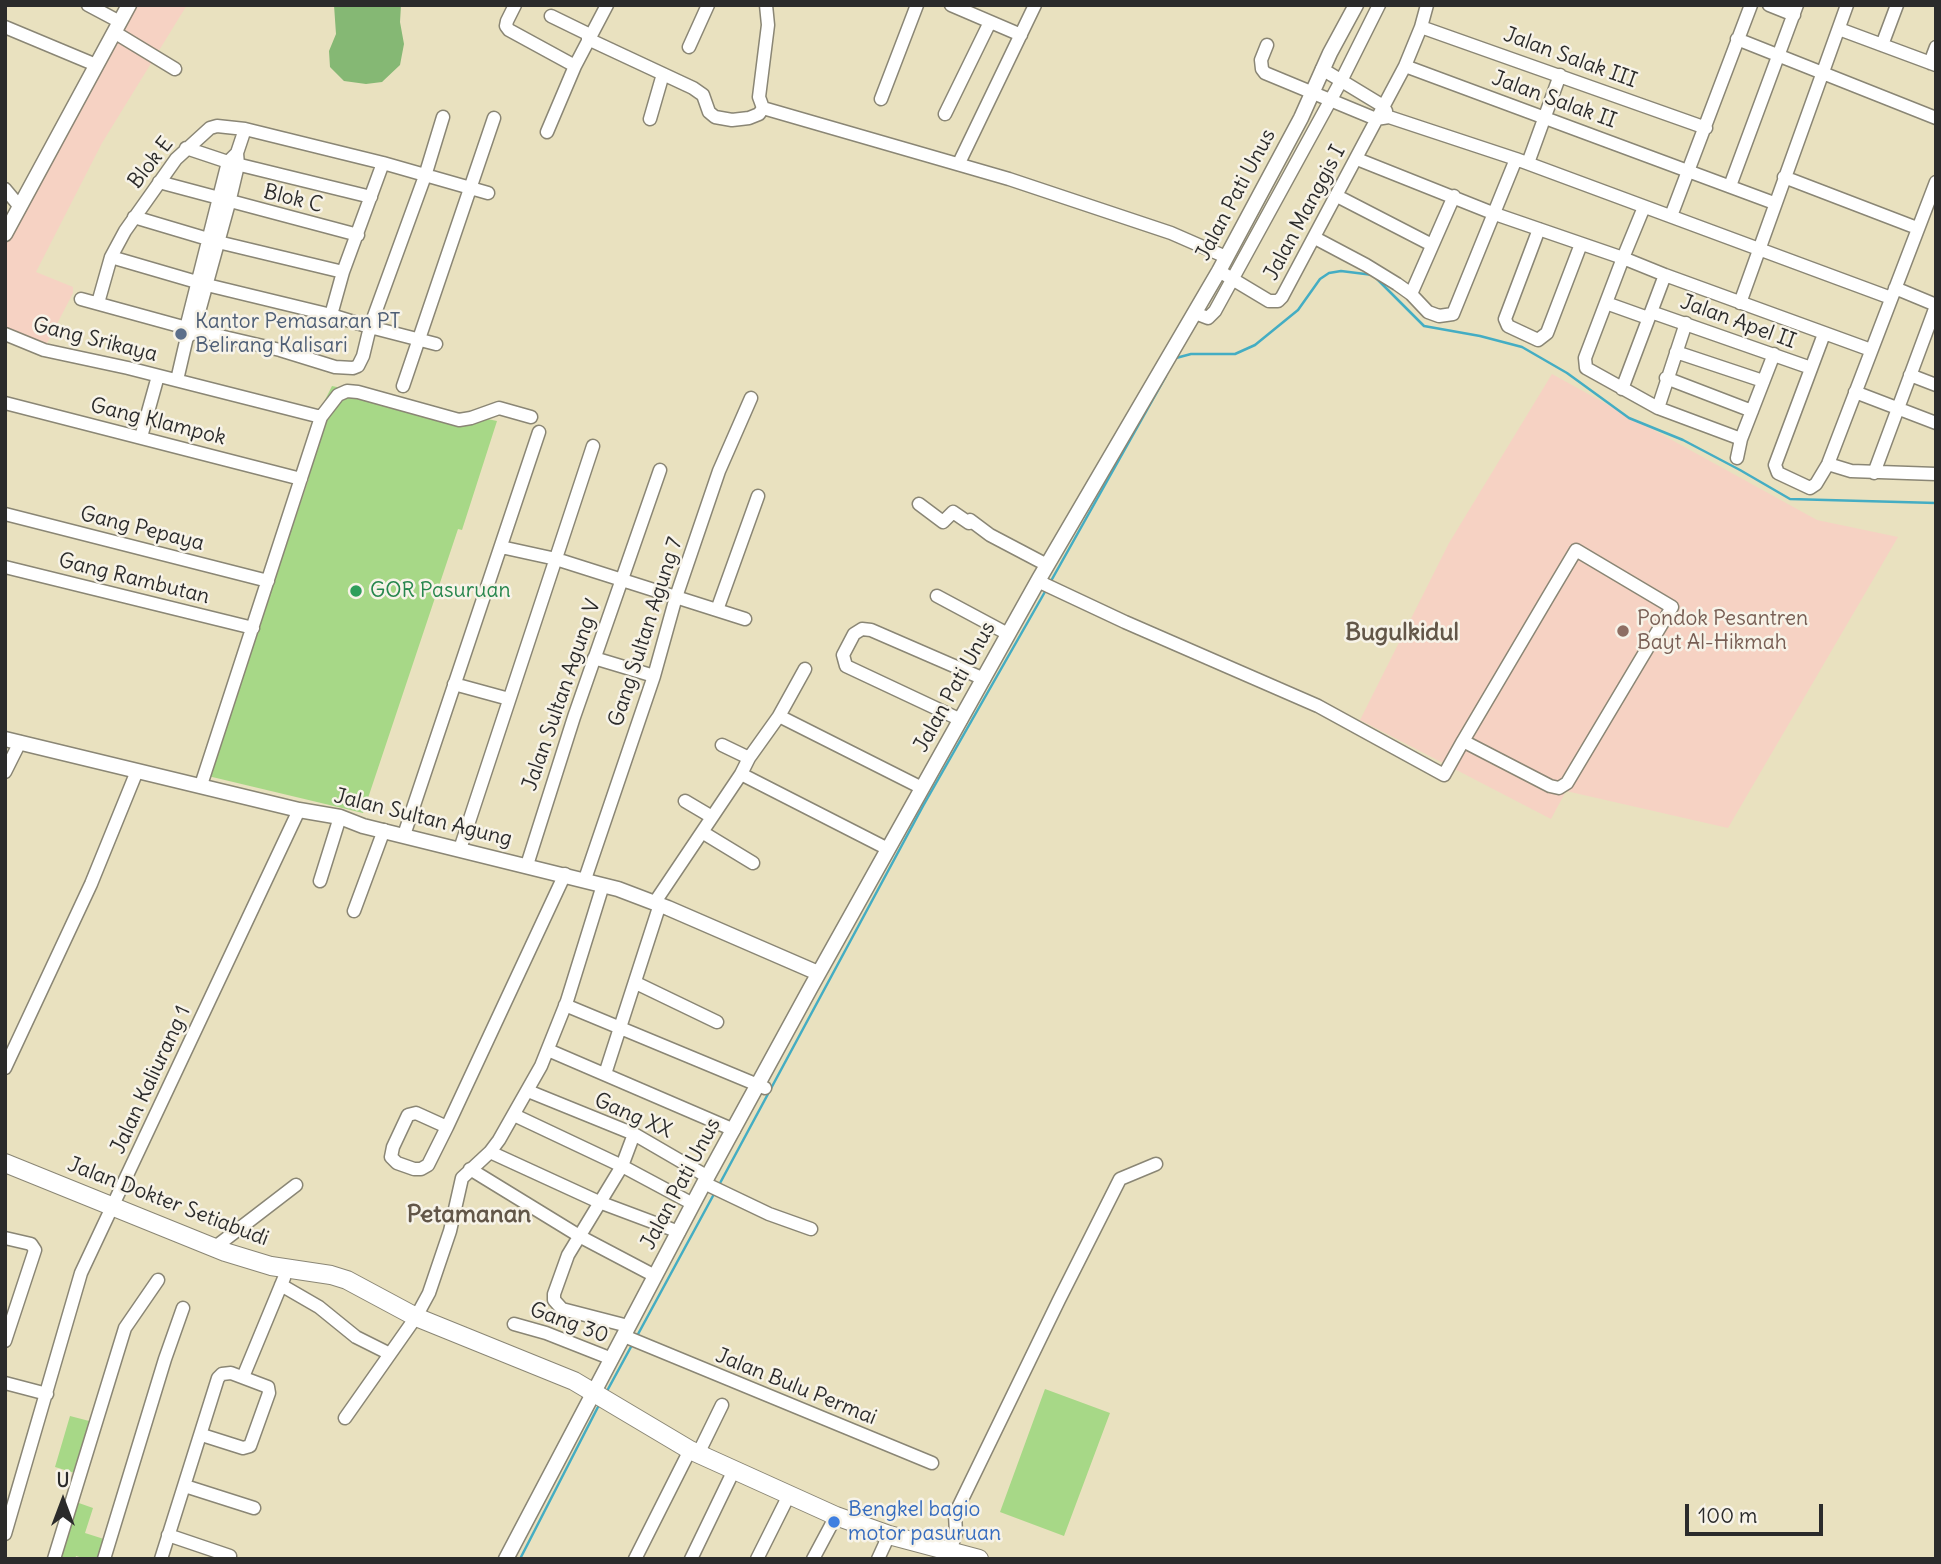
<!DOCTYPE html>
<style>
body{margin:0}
#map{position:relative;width:1941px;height:1564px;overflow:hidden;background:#e9e1bf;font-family:Delius,sans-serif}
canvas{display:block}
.frame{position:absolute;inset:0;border:7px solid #2b2b2b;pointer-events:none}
.north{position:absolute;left:28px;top:1466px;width:70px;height:70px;-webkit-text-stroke:5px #f7f3e8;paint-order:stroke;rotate:0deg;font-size:19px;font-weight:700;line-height:28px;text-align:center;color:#2b2b2b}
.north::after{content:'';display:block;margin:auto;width:24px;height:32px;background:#2b2b2b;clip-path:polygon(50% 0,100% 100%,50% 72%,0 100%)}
.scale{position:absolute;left:1685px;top:1504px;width:138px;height:32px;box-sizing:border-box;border:4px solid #2b2b2b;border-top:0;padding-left:9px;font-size:21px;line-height:24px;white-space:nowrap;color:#2b2b2b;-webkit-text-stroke:5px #f7f3e8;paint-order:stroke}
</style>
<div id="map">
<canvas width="1941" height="1564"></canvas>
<div class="frame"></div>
<div class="north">U</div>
<div class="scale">100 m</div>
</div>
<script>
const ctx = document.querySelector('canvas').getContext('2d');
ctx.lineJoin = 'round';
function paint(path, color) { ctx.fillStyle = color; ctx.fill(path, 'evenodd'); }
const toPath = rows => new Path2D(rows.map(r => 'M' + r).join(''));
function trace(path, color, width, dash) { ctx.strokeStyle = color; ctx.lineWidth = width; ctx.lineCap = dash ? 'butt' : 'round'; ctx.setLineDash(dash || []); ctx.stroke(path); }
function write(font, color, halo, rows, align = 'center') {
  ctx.font = font + ' Delius,sans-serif'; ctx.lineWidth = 5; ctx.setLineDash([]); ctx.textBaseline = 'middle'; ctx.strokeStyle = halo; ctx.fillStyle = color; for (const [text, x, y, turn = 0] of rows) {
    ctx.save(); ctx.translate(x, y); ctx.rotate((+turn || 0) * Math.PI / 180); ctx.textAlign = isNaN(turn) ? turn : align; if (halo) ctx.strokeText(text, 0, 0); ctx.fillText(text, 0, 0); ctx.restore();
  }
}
paint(toPath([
 [129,5,187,5,102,143,36,272,73,287,73,293,44,349,5,334,5,240],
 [1552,374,1817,520,1898,537,1728,828,1566,791,1551,819,1360,720,1449,543]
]), '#f6d2c3');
paint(toPath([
 [332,386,497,421,462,530,458,529,457,532,363,813,208,776,309,478,298,472,314,422],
 [1045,1389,1110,1413,1064,1536,1000,1512],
 [70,1416,93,1422,78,1474,55,1467],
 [76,1502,93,1508,85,1533,107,1540,101,1559,86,1559,76,1556,75,1559,58,1559]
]), '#a7d887');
paint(toPath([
 [334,5,401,5,400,22,404,44,400,65,382,82,366,84,344,81,330,67,329,51,336,34]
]), '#85b874');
trace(toPath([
 [1176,358,1191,354,1235,354,1255,345,1298,310,1320,279,1329,273,1341,271,1373,275,1424,326,1480,336,1522,347,1567,373,1629,418,1683,440,1740,470,1790,499,1936,503],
 [1051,581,1166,376],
 [719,1185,923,806,1046,590],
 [637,1336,714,1194],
 [607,1391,632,1345],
 [520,1559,600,1403]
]), '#44adc3', 2.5);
const minor = toPath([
 [88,5,120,22],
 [515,5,507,21,506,26,509,30,575,66],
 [951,5,1021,35],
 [1769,5,1794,15],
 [551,16,590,35],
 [5,27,96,65],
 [1421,27,1706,128],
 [1839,29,1936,65],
 [114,32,175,69],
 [588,39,693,88,703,95,709,112,715,117,732,120,749,118,759,114,763,108],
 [1737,39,1936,118],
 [1267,45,1261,60,1262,69,1265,73,1376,119,1389,117,1516,159,1891,298],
 [1882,45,1897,5],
 [689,47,708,5],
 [1930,63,1936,47],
 [1405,66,1774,203],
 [1322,69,1383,106,1386,111],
 [881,99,917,5],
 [763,108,1009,179,1171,233,1226,257],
 [763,108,759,97,768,25,766,5],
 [945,114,990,22],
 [650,119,663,74],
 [547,132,575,66,607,5],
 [186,148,228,162,371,197],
 [1357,159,1495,214,1623,258,1665,275,1871,350],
 [959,163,1035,5],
 [1528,163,1560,75],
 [1784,177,1917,228],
 [159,182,358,235],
 [1730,186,1797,5],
 [5,189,20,207],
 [1337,196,1432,245],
 [1644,207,1623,258,1585,358,1586,368,1658,408,1741,439],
 [1671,216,1751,5],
 [134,217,218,242,343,272],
 [1539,229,1505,319,1508,326,1538,340,1547,333,1581,244],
 [1315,238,1366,265,1397,284,1411,294,1428,312,1439,316,1453,314,1516,159],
 [111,257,207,285,331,315,370,327,436,344],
 [1219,271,1269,301,1278,301,1282,297,1405,66,1421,27,1427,5],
 [1895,288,1936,305],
 [1411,294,1454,196],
 [81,299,194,330,280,350,335,367,353,368,358,366,363,356,370,327,425,176,443,117],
 [98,303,111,257,125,231,176,159,210,128,217,126,245,129,383,163,488,193],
 [1606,303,1648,318],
 [1740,303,1847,5],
 [1651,312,1811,368],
 [1195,313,1208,318,1215,311,1341,81,1379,5],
 [331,315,343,272,383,163],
 [5,334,44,350,128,368,321,417],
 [1824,334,1775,465,1778,473,1810,488,1816,484,1828,464,1936,182],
 [189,336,194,330,229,203,238,165,237,153,245,129],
 [1676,352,1763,381],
 [1910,375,1936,385],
 [1666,378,1752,411],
 [177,380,187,337,186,328,228,162,237,153],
 [403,386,494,118],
 [1622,389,1665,275],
 [1855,392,1936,423],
 [5,403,301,479],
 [1658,408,1686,323],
 [141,437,158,376],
 [1737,458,1741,439,1774,354],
 [1828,464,1851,471,1936,474],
 [1874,473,1936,306],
 [919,504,943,522,953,512,969,523,970,520,990,535,1047,565],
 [5,514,268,581],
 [501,547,556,559,745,619],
 [5,567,253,628],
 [1039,579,1044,584,1125,622,1318,706,1444,775,1463,741,1548,597,1576,550,1672,607,1567,783,1559,788,1550,786,1463,741],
 [937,596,1008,634],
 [717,610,758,496],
 [594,658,654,676],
 [454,684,509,699],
 [779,716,805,669],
 [961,720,846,666,843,655,854,634,862,629,871,630,984,679],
 [722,745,749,758],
 [5,772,20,742],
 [741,774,749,758,779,716,922,788],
 [201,785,321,417,338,395,347,391,358,392,459,420,471,418,499,408,531,417],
 [685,801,712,817],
 [702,832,753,863],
 [404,835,539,432],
 [460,849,593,446],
 [527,865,574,717,660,470],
 [585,879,654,676,676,597,719,471,751,398],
 [320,881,340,817],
 [655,902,741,774,888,849],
 [354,911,384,830],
 [636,983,717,1022],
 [565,1005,765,1088],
 [548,1050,734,1130],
 [5,1068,91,884,137,771],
 [605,1074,660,904],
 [528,1091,634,1134,708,1177],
 [514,1115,622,1166,693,1204],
 [447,1127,416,1113,408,1115,393,1147,391,1157,397,1163,414,1169,421,1169,428,1165,447,1127,565,874],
 [490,1152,599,1202,679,1232],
 [470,1169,581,1237,655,1276],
 [704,1183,769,1214,811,1229],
 [5,1238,31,1244,35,1250,5,1341],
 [214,1248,296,1185],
 [281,1285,319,1307,356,1337,390,1354],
 [514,1324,546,1333,612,1359],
 [628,1326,562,1309,554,1300,554,1294,568,1255,622,1166,634,1134],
 [624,1336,932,1463],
 [243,1377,284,1278],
 [5,1383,47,1394],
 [345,1418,416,1317,429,1293,450,1231,462,1178,490,1152,499,1140,541,1066,567,1001,603,885],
 [698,1454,722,1405],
 [185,1486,254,1508],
 [5,1534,81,1273,299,810],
 [168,1535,230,1556],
 [950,1551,956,1533,955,1514,1059,1300,1120,1179,1156,1164],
 [54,1559,125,1328,158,1280],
 [104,1559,165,1359,183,1308],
 [161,1559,218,1378,222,1374,231,1373,268,1387,269,1393,250,1446,243,1448,202,1435],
 [635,1559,690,1450],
 [691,1559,734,1470],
 [757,1559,789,1495],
 [813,1559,836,1516],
 [878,1559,889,1535]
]);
const major = toPath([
 [5,234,129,5],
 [5,739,299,810,340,817,363,826,618,889,668,908,818,973],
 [506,1559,704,1183,811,987,1039,579,1219,271,1301,118,1330,53,1356,5]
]);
const highway = toPath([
 [5,1163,225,1252,271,1266,331,1275,347,1280,416,1317,574,1381,690,1450,836,1516,889,1535,979,1559]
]);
trace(minor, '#8a8675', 15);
trace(major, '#8a8675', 17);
trace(highway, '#8a8675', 20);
trace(minor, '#fff', 12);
trace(major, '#fff', 14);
trace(highway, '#fff', 18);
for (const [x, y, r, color] of [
 [181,334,7,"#5c6f8a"],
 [356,591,7,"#2e9e5b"],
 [1623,631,7,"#8d6e63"],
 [834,1522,7,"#3f7fe0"]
]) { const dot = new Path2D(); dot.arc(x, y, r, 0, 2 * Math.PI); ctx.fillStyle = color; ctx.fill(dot); trace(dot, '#f7f3e8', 2.5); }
write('21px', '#2b2b2b', '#f7f3e8', [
 ["Jalan Salak III",1570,58,20],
 ["Jalan Salak II",1554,100,20],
 ["Blok E",151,163,-52],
 ["Jalan Pati Unus",1236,195,-62],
 ["Blok C",293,199,14],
 ["Jalan Manggis I",1305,213,-62],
 ["Jalan Apel II",1738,322,20],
 ["Gang Srikaya",95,340,14],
 ["Gang Klampok",158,422,14],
 ["Gang Pepaya",142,529,14],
 ["Gang Rambutan",134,579,14],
 ["Gang Sultan Agung 7",646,632,-72],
 ["Jalan Pati Unus",955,687,-61],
 ["Jalan Sultan Agung V",562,695,-71],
 ["Jalan Sultan Agung",423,818,14],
 ["Jalan Kaliurang 1",151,1080,-65],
 ["Gang XX",633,1116,24],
 ["Jalan Pati Unus",681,1184,-62],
 ["Jalan Dokter Setiabudi",168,1202,21],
 ["Gang 30",569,1323,20],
 ["Jalan Bulu Permai",796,1387,22]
]);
write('21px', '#4e5e75', '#f7f3e8', [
 ["Kantor Pemasaran PT",195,322],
 ["Belirang Kalisari",195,346]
], 'left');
write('21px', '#27864d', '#f7f3e8', [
 ["GOR Pasuruan",370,591]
], 'left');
write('21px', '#785e54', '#f7f3e8', [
 ["Pondok Pesantren",1637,619],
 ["Bayt Al-Hikmah",1637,643]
], 'left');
write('21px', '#366cbe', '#f7f3e8', [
 ["Bengkel bagio",848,1510],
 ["motor pasuruan",848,1534]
], 'left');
write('bold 24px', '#625648', '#f7f3e8', [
 ["Bugulkidul",1402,633],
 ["Petamanan",469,1215]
]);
</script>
